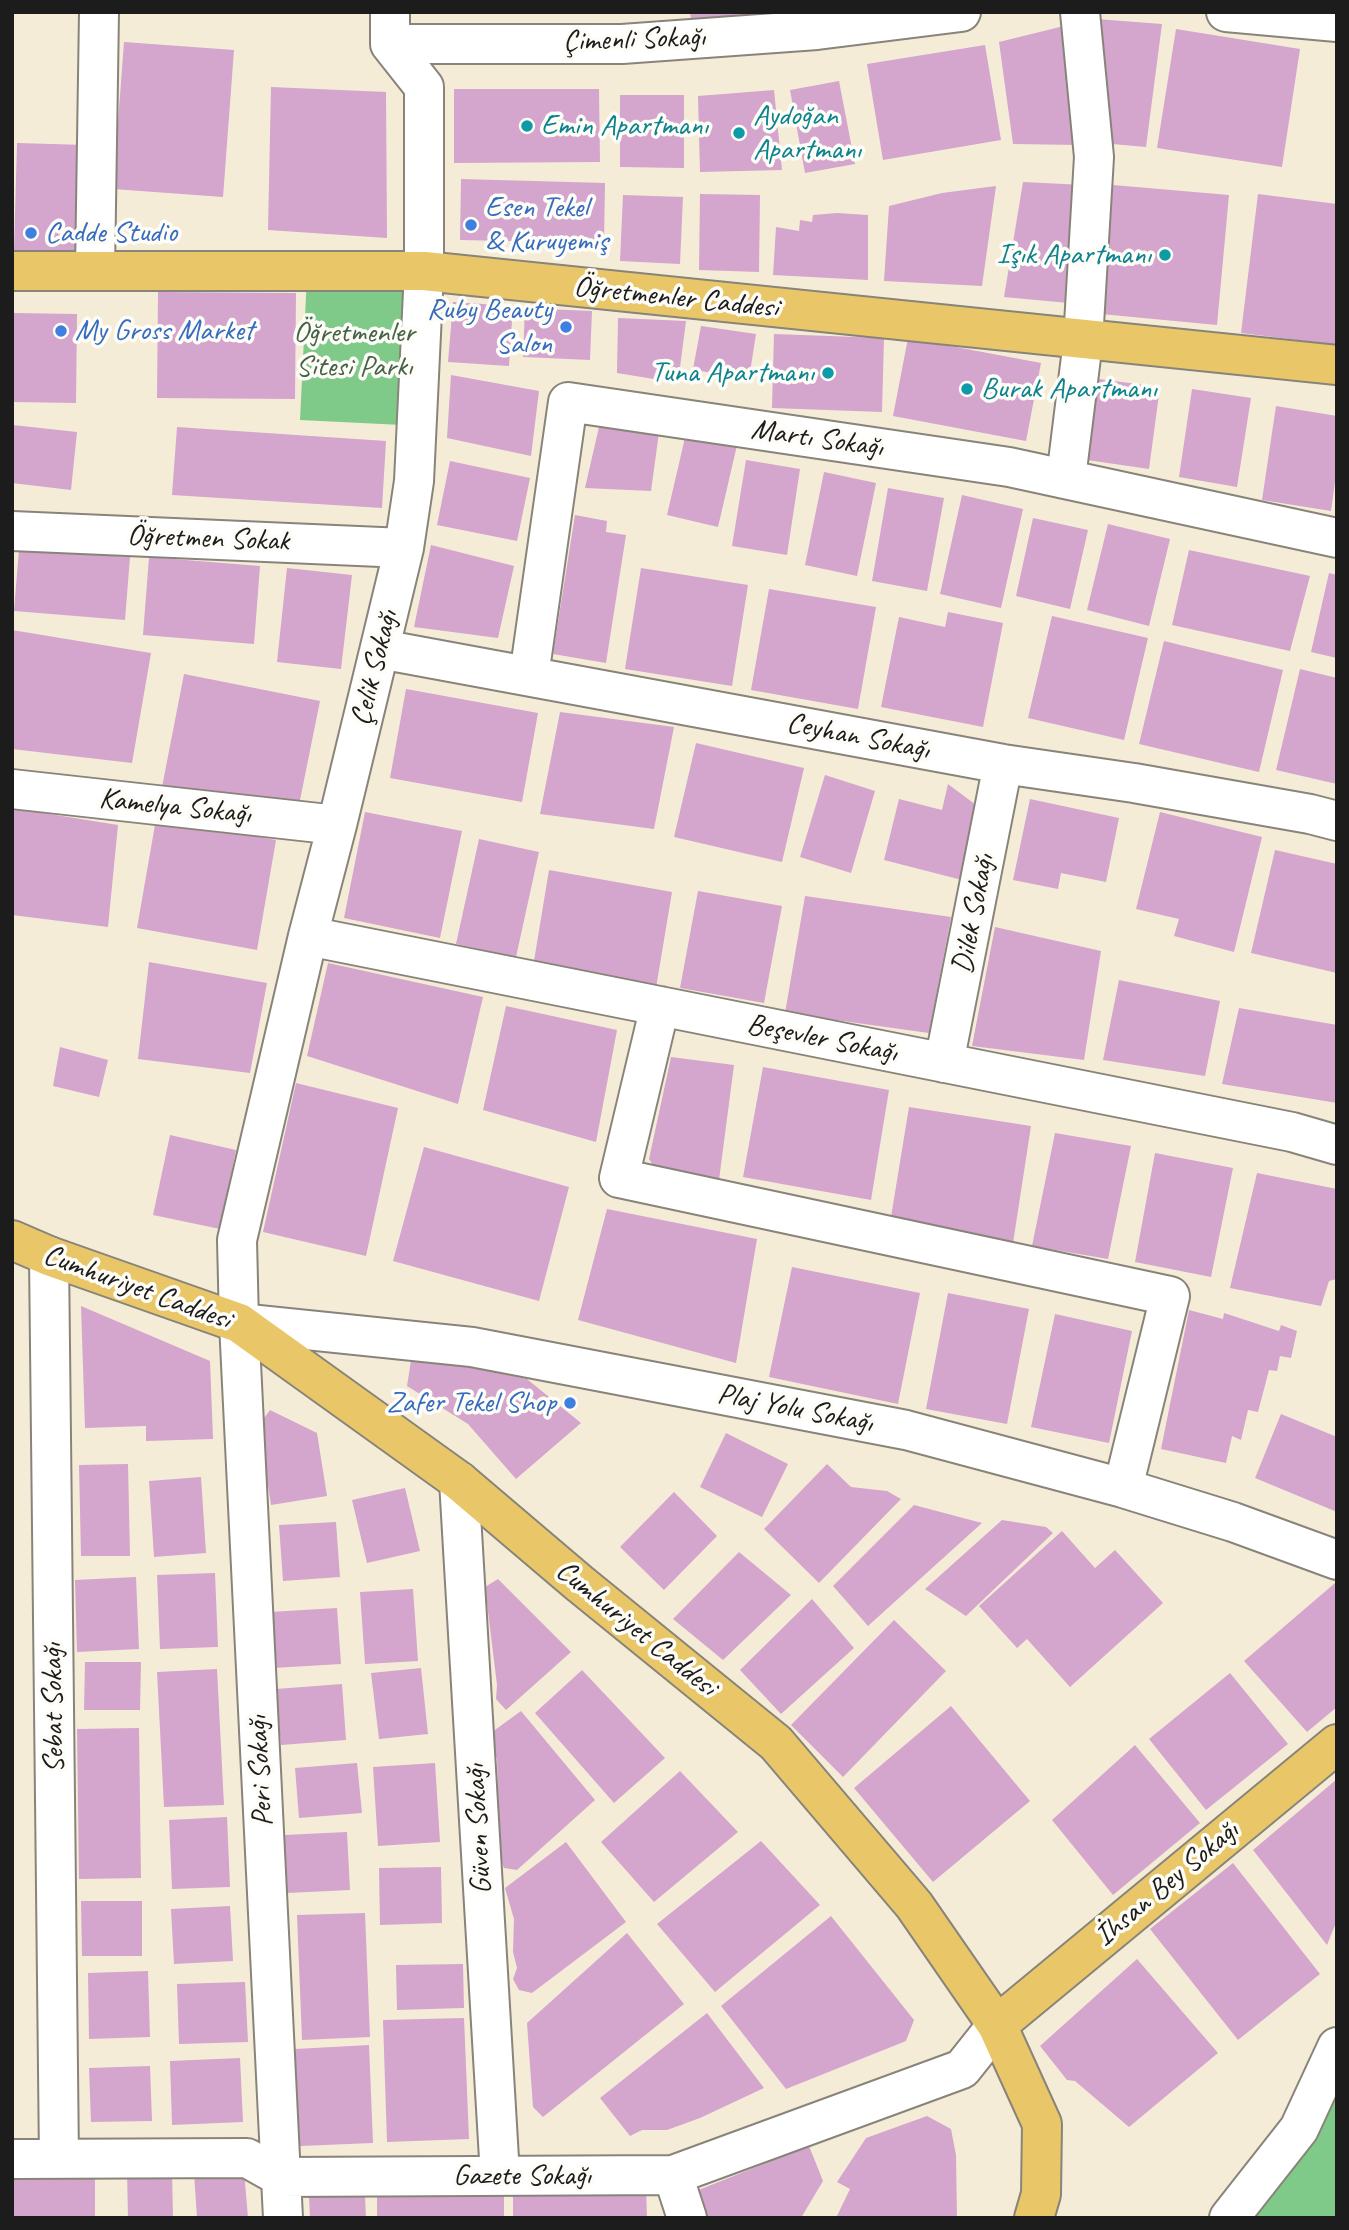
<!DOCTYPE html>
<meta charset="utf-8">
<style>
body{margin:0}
#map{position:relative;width:1349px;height:2230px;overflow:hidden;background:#f5ecd8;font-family:Caveat,sans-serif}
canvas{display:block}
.frame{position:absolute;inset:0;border:14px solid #1c1c1c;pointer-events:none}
</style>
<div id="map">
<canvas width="1349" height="2230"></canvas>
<div class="frame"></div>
</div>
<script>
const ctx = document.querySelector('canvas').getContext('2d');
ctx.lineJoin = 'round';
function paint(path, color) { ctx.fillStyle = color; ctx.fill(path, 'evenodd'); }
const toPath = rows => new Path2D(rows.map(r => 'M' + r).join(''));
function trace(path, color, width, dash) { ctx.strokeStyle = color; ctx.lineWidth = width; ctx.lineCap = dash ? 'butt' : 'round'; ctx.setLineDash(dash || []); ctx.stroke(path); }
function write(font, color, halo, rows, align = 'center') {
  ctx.font = font + ' Caveat,sans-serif'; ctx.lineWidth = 7; ctx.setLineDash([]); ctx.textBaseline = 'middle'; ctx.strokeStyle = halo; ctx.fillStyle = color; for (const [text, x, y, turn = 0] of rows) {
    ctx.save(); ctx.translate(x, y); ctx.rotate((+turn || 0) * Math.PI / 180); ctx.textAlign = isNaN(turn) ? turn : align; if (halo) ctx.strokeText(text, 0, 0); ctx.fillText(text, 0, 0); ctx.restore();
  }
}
paint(toPath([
 [307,276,408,281,402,425,300,420],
 [1337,2047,1337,2218,1229,2218]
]), '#7fca88');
paint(toPath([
 [690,12,801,12,691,20],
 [1083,18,1162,24,1146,147,1101,143],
 [1064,26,1080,145,1013,144,999,42],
 [1176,29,1300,49,1282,167,1157,148],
 [124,42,234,50,223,197,113,189],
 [985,45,1001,140,883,160,867,64],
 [839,81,855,164,805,173,790,90],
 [271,87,386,92,387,238,268,230],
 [454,89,599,89,600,162,454,163],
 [774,90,782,170,700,172,698,96],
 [620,95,684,95,684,168,620,167],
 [17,143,86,145,83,252,14,250],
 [461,179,605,183,604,243,460,240],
 [1023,182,1084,185,1079,304,1004,297],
 [1113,185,1229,195,1217,325,1101,314],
 [996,186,982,286,884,281,889,206,942,193],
 [700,194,760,195,759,272,699,270],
 [1258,194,1337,204,1337,345,1241,333],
 [623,195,683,197,680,264,620,261],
 [837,213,868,215,868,280,773,275,776,227,799,231,800,220,812,222,813,215],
 [158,292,296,293,295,399,157,398],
 [453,302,513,306,509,366,448,362],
 [525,308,592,311,590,360,523,357],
 [13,313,77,314,76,403,12,402],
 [618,318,686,321,678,383,617,373],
 [701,326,756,334,751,366,742,380,693,369],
 [774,334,884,338,882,412,772,408],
 [908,338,1041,363,1026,441,893,416],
 [451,375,539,391,531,456,447,438],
 [1091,378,1160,387,1149,469,1080,459],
 [1192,389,1251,398,1237,487,1179,477],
 [1276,406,1337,416,1337,467,1331,511,1262,500],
 [601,418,660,425,651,491,585,488],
 [13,425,77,432,71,490,12,483],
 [177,427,386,441,382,508,172,495],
 [687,429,738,441,718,527,667,515],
 [746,460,800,469,787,555,732,546],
 [450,461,530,478,517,541,437,525],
 [824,472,876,483,857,576,805,565],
 [888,488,944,498,927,591,872,581],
 [962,495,1023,509,1001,608,940,594],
 [575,515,607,521,606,532,626,535,606,663,553,654],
 [1033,518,1088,530,1070,609,1016,596],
 [1108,524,1170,539,1149,626,1087,610],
 [431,545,514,566,498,638,414,627],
 [19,549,130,557,125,620,14,611],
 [1189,550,1310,576,1290,651,1172,625],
 [149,557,260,566,254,644,143,635],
 [287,568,352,575,341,669,277,662],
 [641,568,748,585,732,686,625,669],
 [1329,573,1337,575,1337,658,1311,652],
 [769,589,876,607,858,709,751,690],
 [948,612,1003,623,983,727,881,707,899,617,945,627],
 [1052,616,1148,638,1124,740,1028,718],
 [12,630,151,653,132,763,12,749],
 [1164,641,1283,670,1259,772,1139,744],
 [1300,669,1337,678,1337,784,1276,770],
 [184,674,320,701,298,810,162,787],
 [406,689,538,713,522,802,390,778],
 [560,712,674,727,654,829,540,814],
 [696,743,804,768,782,862,674,837],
 [825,775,875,791,851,873,800,857],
 [948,784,980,808,962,880,884,860,899,799,942,810],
 [1030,799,1119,818,1106,882,1061,873,1058,889,1013,880],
 [12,808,118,825,108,927,12,915],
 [365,812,462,831,440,938,344,918],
 [1160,812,1262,837,1234,952,1174,936,1179,919,1136,909],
 [156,819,276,840,257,950,137,928],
 [479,839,539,852,516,957,456,944],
 [1275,850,1337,864,1337,973,1251,953],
 [549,870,672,892,656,988,533,967],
 [698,891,782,906,764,1003,680,988],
 [805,896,951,917,929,1033,785,1013],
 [995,927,1101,951,1084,1060,972,1046],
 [149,962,267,983,250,1073,138,1059],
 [328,963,483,997,458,1104,307,1056],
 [1119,980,1220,1001,1205,1076,1103,1060],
 [506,1006,617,1030,596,1142,483,1110],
 [1239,1008,1337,1025,1337,1103,1222,1084],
 [60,1047,108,1060,99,1097,53,1086],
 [671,1057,734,1065,719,1180,657,1171,649,1159],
 [763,1067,889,1090,871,1200,743,1177],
 [296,1083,398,1108,366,1256,263,1232],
 [909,1107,1031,1126,1013,1243,890,1223],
 [1055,1133,1131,1146,1108,1259,1032,1246],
 [170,1135,236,1150,220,1229,153,1215],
 [424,1147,569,1187,539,1301,393,1261],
 [1155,1153,1233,1168,1211,1277,1135,1262],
 [1257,1173,1337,1189,1337,1279,1329,1281,1321,1306,1230,1288],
 [607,1209,757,1239,736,1363,578,1320],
 [792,1267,920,1293,898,1404,769,1377],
 [948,1293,1029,1309,1007,1424,926,1409],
 [81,1306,210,1361,213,1439,146,1441,146,1426,85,1428],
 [1189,1310,1223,1319,1224,1313,1279,1331,1281,1325,1297,1331,1291,1358,1280,1356,1277,1371,1269,1370,1258,1412,1248,1410,1241,1440,1232,1436,1226,1463,1161,1449],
 [1055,1314,1132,1331,1109,1443,1031,1427],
 [412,1354,527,1379,581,1423,516,1479,468,1424,407,1386],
 [270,1410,317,1433,327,1496,271,1505,259,1425],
 [1281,1414,1337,1437,1337,1512,1255,1478],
 [726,1433,788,1464,762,1517,700,1487],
 [128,1464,130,1556,81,1556,79,1465],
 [827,1464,851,1487,887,1491,901,1499,819,1583,764,1529],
 [201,1477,206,1553,154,1557,149,1481],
 [405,1488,420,1551,367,1563,352,1500],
 [674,1492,717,1536,664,1590,620,1547],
 [914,1505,982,1523,868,1626,833,1586],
 [1002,1520,1046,1527,1053,1533,966,1616,925,1589],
 [336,1522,340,1577,283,1581,279,1525],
 [1062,1531,1095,1568,1115,1550,1163,1603,1070,1687,1027,1639,1017,1648,979,1606],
 [739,1552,791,1595,723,1660,673,1619],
 [215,1573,218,1647,160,1649,157,1575],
 [136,1577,139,1649,77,1652,75,1580],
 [498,1579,571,1652,506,1710,496,1699,497,1685,485,1587],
 [1335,1583,1337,1707,1307,1732,1244,1661],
 [413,1589,418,1661,365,1664,360,1592],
 [812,1599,854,1648,781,1714,740,1670],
 [337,1608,341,1664,273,1668,270,1612],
 [894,1620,946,1671,843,1777,791,1725],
 [85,1662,141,1662,140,1710,84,1710],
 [421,1668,428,1734,379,1739,371,1673],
 [217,1669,224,1805,164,1807,157,1672],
 [582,1670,665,1758,614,1803,535,1713],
 [1230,1673,1288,1744,1206,1810,1149,1739],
 [342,1684,346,1740,281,1745,276,1689],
 [951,1706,1030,1801,933,1882,854,1788],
 [521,1711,595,1800,517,1870,504,1868,500,1858,497,1759,488,1735],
 [139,1728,141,1878,79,1879,77,1729],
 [1135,1745,1200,1823,1113,1895,1052,1820],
 [357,1763,362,1813,299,1818,295,1768],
 [435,1763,440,1842,378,1846,373,1767],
 [680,1771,738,1832,654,1902,601,1842],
 [1337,1779,1337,1920,1327,1945,1253,1850],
 [227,1817,230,1887,172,1889,169,1820],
 [347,1832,350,1890,287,1893,284,1835],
 [761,1841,820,1905,715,1992,657,1924],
 [566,1842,626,1922,532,1993,519,1990,513,1979,517,1968,513,1952,514,1919,505,1888],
 [1233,1863,1320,1974,1238,2040,1150,1929],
 [441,1867,442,1923,380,1925,379,1868],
 [81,1901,142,1901,142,1956,82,1956],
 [230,1906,233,1961,174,1964,171,1909],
 [365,1913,370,2037,302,2040,297,1915],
 [831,1916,914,2020,906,2041,786,2089,721,2006],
 [627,1933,684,2004,543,2117,533,2107,527,2023],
 [1137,1959,1218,2053,1129,2127,1075,2081,1067,2080,1040,2046],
 [463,1964,464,2008,397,2010,396,1965],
 [148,1971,150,2037,89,2039,88,1973],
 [245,1982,248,2042,179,2044,177,1984],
 [707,2013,764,2088,700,2118,667,2130,642,2130,630,2136,600,2098],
 [464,2018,469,2139,387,2142,383,2020],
 [369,2045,373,2143,300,2146,295,2049],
 [240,2058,243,2122,172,2125,170,2061],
 [150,2066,152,2121,91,2122,89,2068],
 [927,2116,951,2129,956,2155,957,2218,836,2218,850,2189,837,2182,866,2138],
 [809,2146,823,2181,801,2218,706,2218,696,2191],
 [12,2168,95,2171,95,2218,12,2218],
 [127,2170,172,2170,173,2218,128,2218],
 [244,2170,248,2218,197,2218,194,2173],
 [646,2187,647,2218,513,2218,513,2190],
 [504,2192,504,2218,377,2218,377,2195],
 [365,2196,366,2218,310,2218,309,2197]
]), '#d4a5cd');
const minor = toPath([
 [1226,12,1337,22],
 [390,44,622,44,817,30,961,12],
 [95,271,99,12],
 [1066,478,1083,341,1094,157,1080,12],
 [12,531,404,548],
 [380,649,1003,764,1134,783,1310,814,1337,821],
 [529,676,568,402,1009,467,1337,538],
 [12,789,337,825],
 [308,936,1292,1132,1337,1145],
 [660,1006,619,1178,1170,1296,1123,1488],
 [944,1063,1003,764],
 [49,1256,59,2159],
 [239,1323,472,1347,906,1430,1123,1488,1233,1522,1337,1560],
 [459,1481,500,2176],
 [12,2159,247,2158,281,2177,673,2175,962,2069,997,2025],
 [673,2175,687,2218],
 [283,2218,239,1323,237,1240,308,936,337,825,404,548,414,481,424,271,424,87,390,44,390,12],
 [1229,2218,1299,2129,1337,2047]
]);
const major = toPath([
 [12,271,424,271,1337,365],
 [12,1240,49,1256,239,1323,459,1481,579,1583,776,1743,914,1905,997,2025,1042,2124,1041,2194,1034,2218],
 [997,2025,1337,1744]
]);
trace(minor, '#88847a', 42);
trace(major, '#88847a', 42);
trace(minor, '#fff', 38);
trace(major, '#e9c769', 38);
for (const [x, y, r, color] of [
 [527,126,7,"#0f9aa8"],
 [739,133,7,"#0f9aa8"],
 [471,225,7,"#3f7fe0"],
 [31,233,7,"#3f7fe0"],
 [1165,255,7,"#0f9aa8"],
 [566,327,7,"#3f7fe0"],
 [61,331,7,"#3f7fe0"],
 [828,373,7,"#0f9aa8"],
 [967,389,7,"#0f9aa8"],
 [570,1403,7,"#3f7fe0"]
]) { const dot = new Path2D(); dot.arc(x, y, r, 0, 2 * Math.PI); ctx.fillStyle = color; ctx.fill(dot); trace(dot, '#fdfcf7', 2.5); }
write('30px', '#1c1c1c', '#fdfcf7', [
 ["Çimenli Sokağı",634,40,-2],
 ["Öğretmenler Caddesi",676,298,6],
 ["Martı Sokağı",817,439,8],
 ["Öğretmen Sokak",208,539,2],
 ["Çelik Sokağı",375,668,-76],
 ["Ceyhan Sokağı",858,737,11],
 ["Kamelya Sokağı",175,807,6],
 ["Dilek Sokağı",974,914,-79],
 ["Beşevler Sokağı",822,1039,11],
 ["Cumhuriyet Caddesi",137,1288,20],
 ["Plaj Yolu Sokağı",795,1409,11],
 ["Cumhuriyet Caddesi",636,1629,39],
 ["Sebat Sokağı",54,1708,-91],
 ["Peri Sokağı",261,1771,-93],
 ["Güven Sokağı",479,1829,-93],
 ["İhsan Bey Sokağı",1167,1884,-40],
 ["Gazete Sokağı",522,2176]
]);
write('30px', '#0d838f', '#fdfcf7', [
 ["Aydoğan",753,116],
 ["Apartmanı",753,150],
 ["Emin Apartmanı",541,126],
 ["Işık Apartmanı",1151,255,"right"],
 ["Tuna Apartmanı",814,373,"right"],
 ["Burak Apartmanı",981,389]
], 'left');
write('30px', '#366cbe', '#fdfcf7', [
 ["Esen Tekel",485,208],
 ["& Kuruyemiş",485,242],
 ["Cadde Studio",45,233],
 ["Ruby Beauty",552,310,"right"],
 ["Salon",552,344,"right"],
 ["My Gross Market",75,331],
 ["Zafer Tekel Shop",556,1403,"right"]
], 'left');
write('30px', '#446247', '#fdfcf7', [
 ["Öğretmenler",354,333],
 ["Sitesi Parkı",354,367]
]);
</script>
